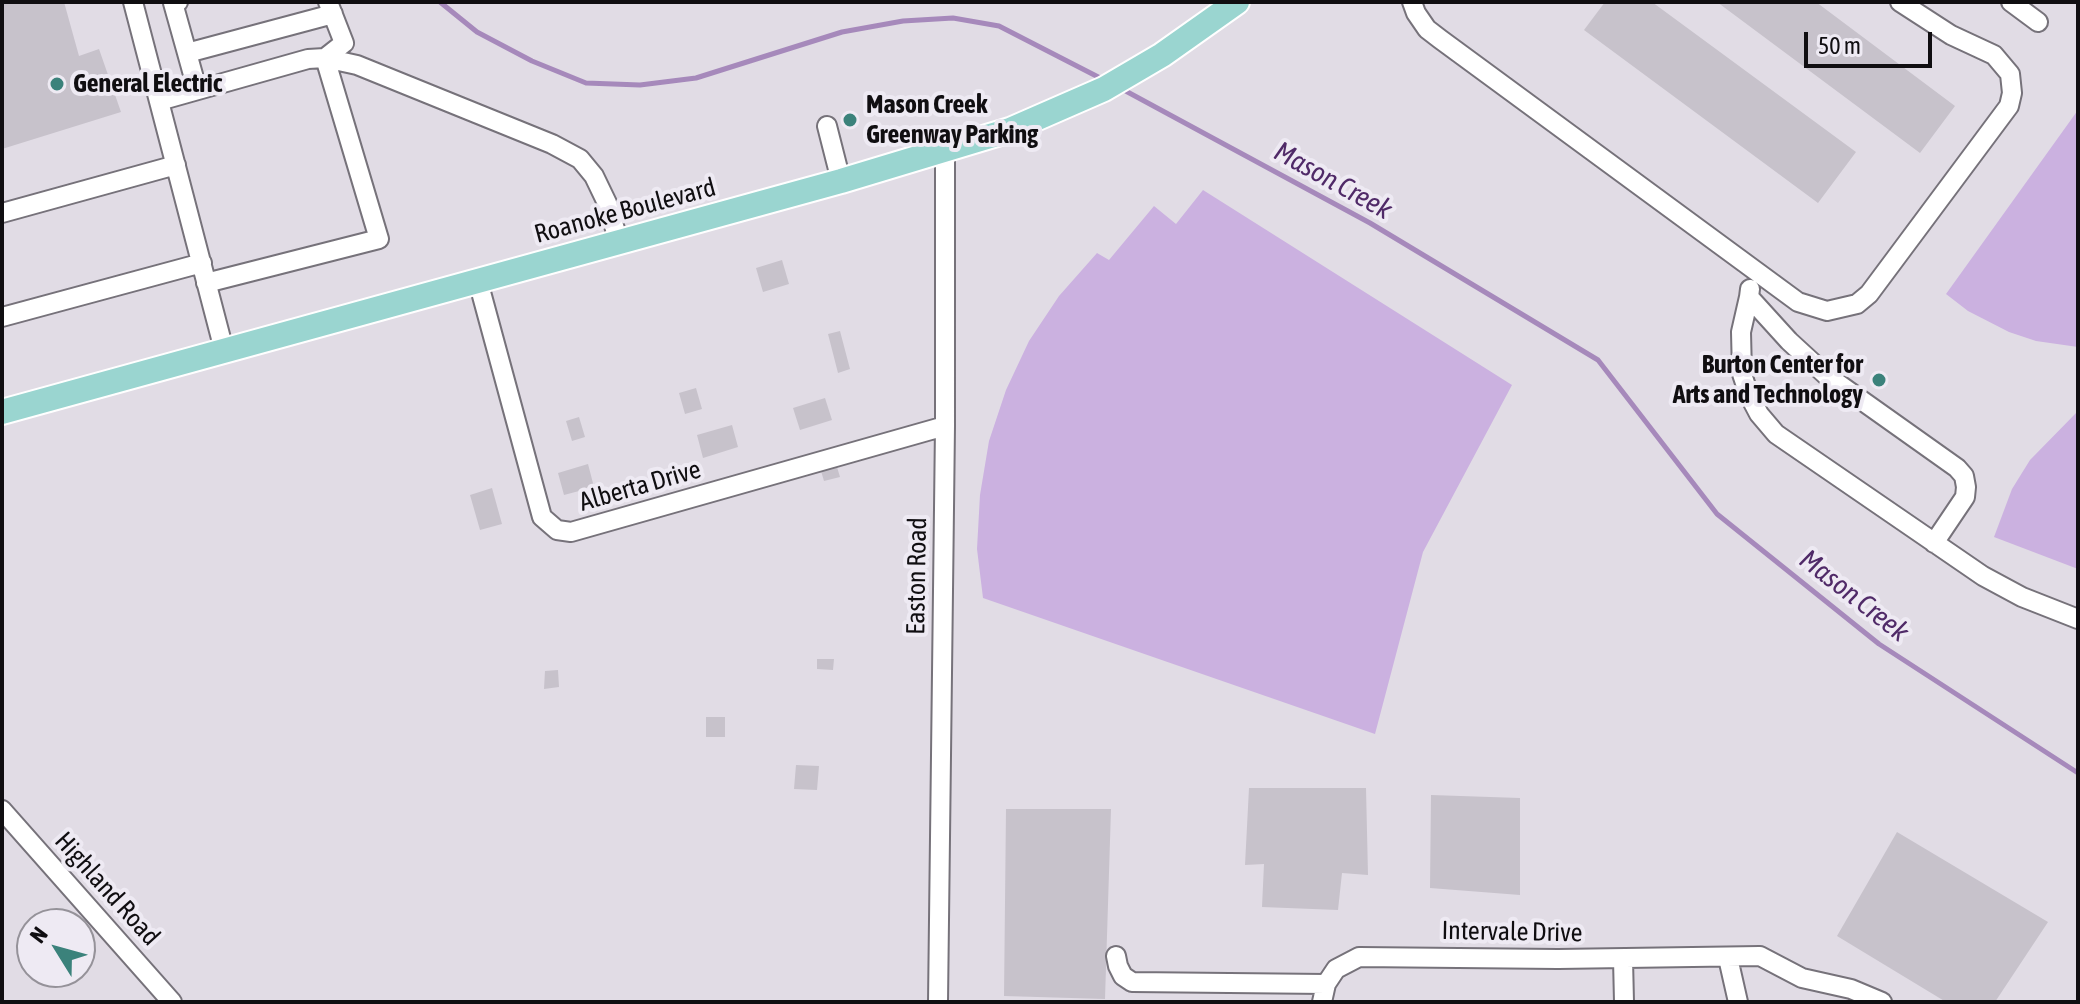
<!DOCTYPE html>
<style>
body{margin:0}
#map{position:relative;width:2080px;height:1004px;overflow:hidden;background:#e1dce5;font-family:"Asap Condensed",sans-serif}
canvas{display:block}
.frame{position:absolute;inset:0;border:4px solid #100e11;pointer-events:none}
.north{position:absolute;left:16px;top:908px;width:80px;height:80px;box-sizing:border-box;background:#eeeaf3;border:2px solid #959299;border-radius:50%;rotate:307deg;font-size:22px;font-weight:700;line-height:32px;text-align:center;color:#100e11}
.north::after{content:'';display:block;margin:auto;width:28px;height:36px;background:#3b827b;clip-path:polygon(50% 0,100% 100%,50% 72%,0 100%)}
.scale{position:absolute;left:1804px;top:32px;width:128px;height:36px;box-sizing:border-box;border:4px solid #100e11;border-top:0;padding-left:10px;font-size:24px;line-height:28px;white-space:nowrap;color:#100e11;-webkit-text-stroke:6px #eeeaf3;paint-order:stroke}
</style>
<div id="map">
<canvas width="2080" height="1004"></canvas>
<div class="frame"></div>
<div class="north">N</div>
<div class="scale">50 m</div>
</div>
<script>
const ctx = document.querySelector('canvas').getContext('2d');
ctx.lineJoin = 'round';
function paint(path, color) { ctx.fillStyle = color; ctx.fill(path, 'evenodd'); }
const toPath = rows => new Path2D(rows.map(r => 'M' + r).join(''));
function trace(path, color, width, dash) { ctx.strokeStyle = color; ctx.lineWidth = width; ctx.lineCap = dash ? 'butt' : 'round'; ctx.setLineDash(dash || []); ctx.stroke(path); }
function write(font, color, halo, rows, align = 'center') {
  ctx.font = font + ' "Asap Condensed",sans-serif'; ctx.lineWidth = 8; ctx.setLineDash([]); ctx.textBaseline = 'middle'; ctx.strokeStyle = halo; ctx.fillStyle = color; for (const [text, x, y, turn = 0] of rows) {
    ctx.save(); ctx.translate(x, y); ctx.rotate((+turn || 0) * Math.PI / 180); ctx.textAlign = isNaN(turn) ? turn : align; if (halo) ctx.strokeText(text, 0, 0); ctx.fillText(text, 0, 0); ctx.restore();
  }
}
paint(toPath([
 [2078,110,2078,347,2036,341,2009,332,1968,311,1946,294],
 [1203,190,1512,385,1423,552,1375,734,983,598,977,549,980,495,989,441,1006,390,1029,341,1059,296,1097,253,1109,260,1154,206,1176,224],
 [2078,411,2078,569,1994,537,2012,489,2030,460]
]), '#cbb1e0');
trace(toPath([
 [440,2,477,32,532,61,586,83,640,85,696,78,842,32,903,21,953,18,999,26,1106,81],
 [1122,89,1370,223,1598,360,1717,514,1879,644,2078,773]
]), '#a689bb', 5);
paint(toPath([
 [2,2,64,2,79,56,99,49,121,112,2,149],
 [1605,2,1652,2,1856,152,1818,203,1584,30],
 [1717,2,1816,2,1955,106,1920,153],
 [782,260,789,284,763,292,756,268],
 [840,331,850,369,838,373,828,334],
 [696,388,702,409,685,414,679,393],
 [825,398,832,420,800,430,793,408],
 [579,417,585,437,572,441,566,421],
 [732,425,738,447,703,458,697,435],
 [588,464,594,487,564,495,558,473],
 [837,467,840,477,824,481,821,471],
 [492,488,502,524,480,530,470,495],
 [817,659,834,659,833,670,817,669],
 [558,670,559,687,544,689,545,671],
 [706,717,725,717,725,737,706,737],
 [796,765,819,766,817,790,794,789],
 [1249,788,1366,788,1368,875,1342,873,1338,910,1262,907,1264,864,1245,865],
 [1431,795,1520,798,1520,895,1430,888],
 [1006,809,1111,809,1105,999,1004,996],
 [1897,832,2048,922,1995,1002,1946,1002,1837,936]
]), '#c7c2cb');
const minor = toPath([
 [133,2,224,350],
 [178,2,173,3,187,53,333,14],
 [1412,2,1416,13,1427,29,1440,39,1798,302,1827,311,1857,304,1869,294,2009,106,2012,93,2010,74,1994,55,1951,35,1900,2],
 [2011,2,2038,22],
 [187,53,197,89],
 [159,101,308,59,325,58,357,65,552,144,580,159,594,176,607,203,619,242],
 [827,126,841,181],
 [2,213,176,165],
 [478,281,542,517,557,530,571,532,945,426],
 [206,283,379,239,325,58,344,43,328,2],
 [1750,289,1749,297,1789,341,1826,375,1957,468,1964,476,1966,487,1965,497,1934,543],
 [1749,297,1741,332,1742,374,1749,395,1759,414,1776,434,1983,576,2022,597,2078,619],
 [2,317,202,263],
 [2,810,172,1002],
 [1116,956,1118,966,1123,976,1132,982,1326,984],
 [1728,958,1738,1002],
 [1623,959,1624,1002],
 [938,1002,945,426,945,151],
 [1322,1002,1326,984,1336,969,1359,957,1558,959,1760,956,1802,978,1851,989,1882,1002]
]);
const major = toPath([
 [2,412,841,181,1010,130,1104,89,1162,55,1237,2]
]);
trace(minor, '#76727a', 22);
trace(major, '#fff', 28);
trace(minor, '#fff', 18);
trace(major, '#9ad5d0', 24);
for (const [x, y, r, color] of [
 [57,84,8,"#3b827b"],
 [850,120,8,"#3b827b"],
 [1879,380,8,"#3b827b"]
]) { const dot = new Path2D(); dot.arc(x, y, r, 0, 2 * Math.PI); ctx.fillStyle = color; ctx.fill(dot); trace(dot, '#eeeaf3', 3); }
write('bold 26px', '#100e11', '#eeeaf3', [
 ["General Electric",73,84],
 ["Mason Creek",866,105],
 ["Greenway Parking",866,135],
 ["Burton Center for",1863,365,"right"],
 ["Arts and Technology",1863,395,"right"]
], 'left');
write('26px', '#100e11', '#eeeaf3', [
 ["Roanoke Boulevard",625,211,-15],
 ["Alberta Drive",640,486,-16],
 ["Easton Road",917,576,-89],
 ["Highland Road",107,889,48],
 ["Intervale Drive",1512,932,1]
]);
write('italic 28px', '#502a68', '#eeeaf3', [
 ["Mason Creek",1333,181,29],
 ["Mason Creek",1854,596,38]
]);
</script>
